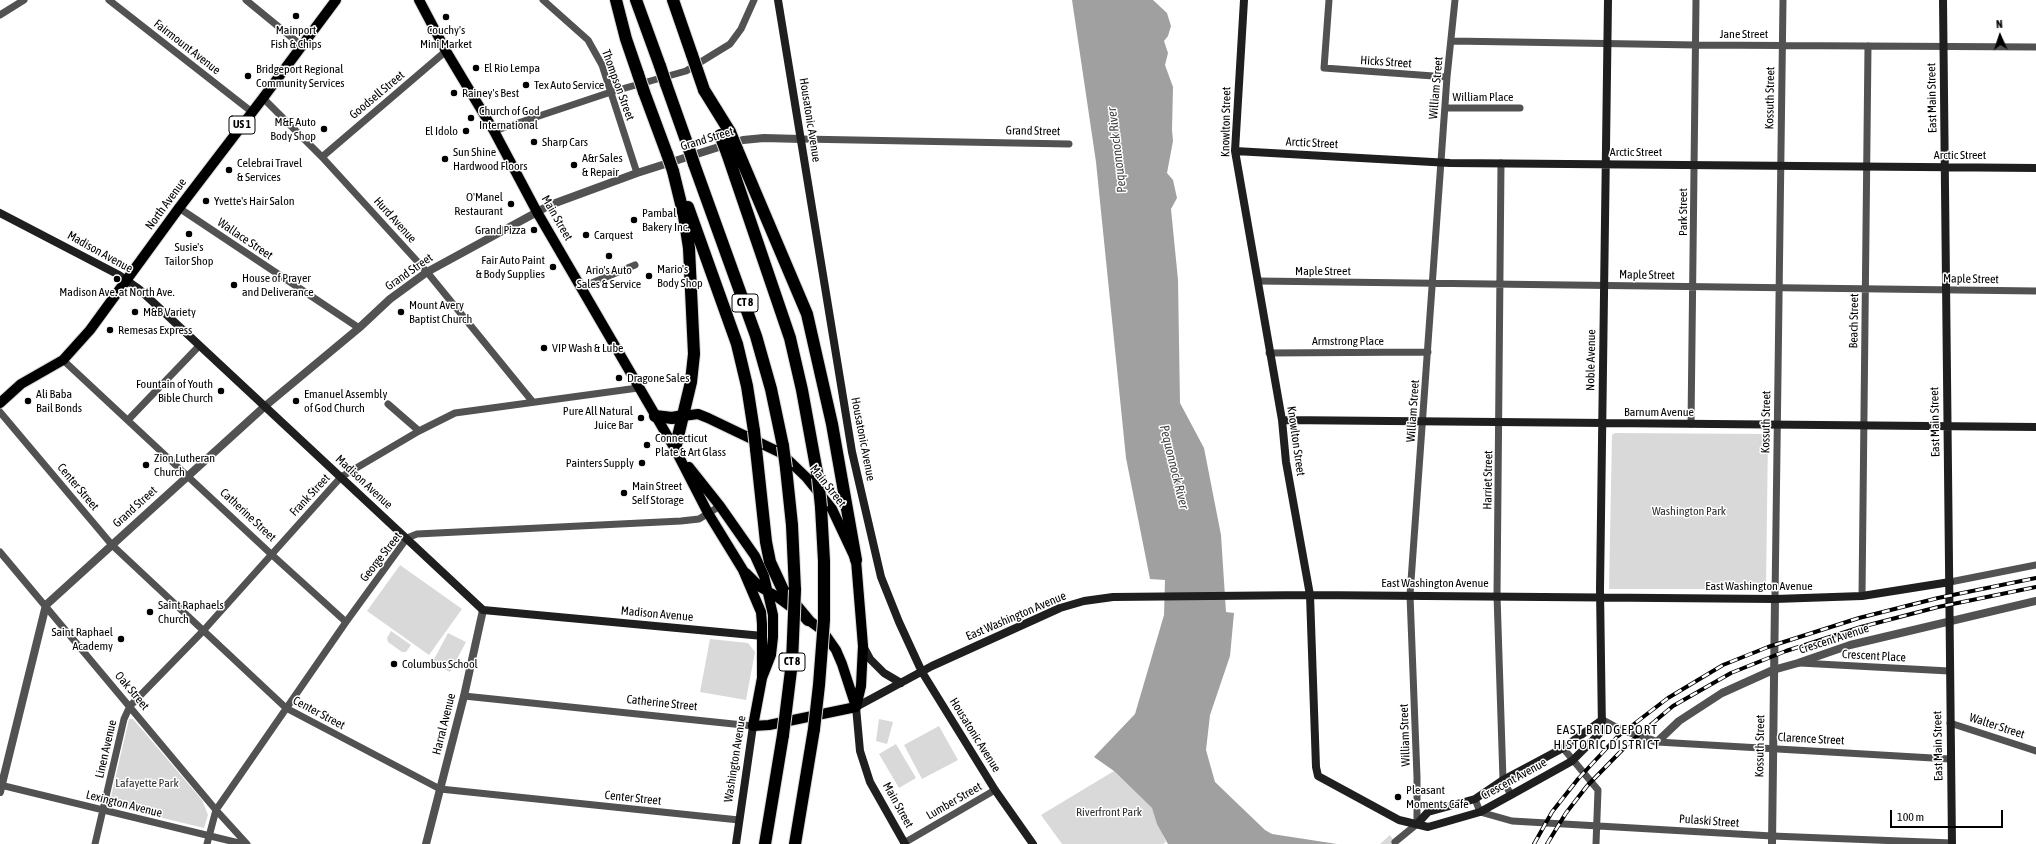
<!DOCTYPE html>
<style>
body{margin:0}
#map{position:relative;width:2036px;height:844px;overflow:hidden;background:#fff;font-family:"Asap Condensed",sans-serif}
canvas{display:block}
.north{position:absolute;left:1980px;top:16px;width:40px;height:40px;-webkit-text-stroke:3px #fff;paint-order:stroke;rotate:357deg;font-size:11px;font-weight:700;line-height:16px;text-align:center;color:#000}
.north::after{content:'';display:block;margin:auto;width:14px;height:18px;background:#000;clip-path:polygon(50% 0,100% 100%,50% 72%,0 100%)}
.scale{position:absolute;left:1890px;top:810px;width:113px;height:18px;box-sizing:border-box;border:2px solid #000;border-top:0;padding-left:5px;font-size:12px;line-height:14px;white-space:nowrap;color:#000;-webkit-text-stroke:3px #fff;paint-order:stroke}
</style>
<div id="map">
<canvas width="2036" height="844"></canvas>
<div class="north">N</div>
<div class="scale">100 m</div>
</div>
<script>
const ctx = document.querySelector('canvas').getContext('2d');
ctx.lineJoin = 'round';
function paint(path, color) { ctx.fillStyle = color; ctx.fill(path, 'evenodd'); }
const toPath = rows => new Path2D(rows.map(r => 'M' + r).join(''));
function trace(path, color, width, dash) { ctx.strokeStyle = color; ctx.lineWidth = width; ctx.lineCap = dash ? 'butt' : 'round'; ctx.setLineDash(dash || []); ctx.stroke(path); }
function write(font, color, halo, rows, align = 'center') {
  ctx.font = font + ' "Asap Condensed",sans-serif'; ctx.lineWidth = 3; ctx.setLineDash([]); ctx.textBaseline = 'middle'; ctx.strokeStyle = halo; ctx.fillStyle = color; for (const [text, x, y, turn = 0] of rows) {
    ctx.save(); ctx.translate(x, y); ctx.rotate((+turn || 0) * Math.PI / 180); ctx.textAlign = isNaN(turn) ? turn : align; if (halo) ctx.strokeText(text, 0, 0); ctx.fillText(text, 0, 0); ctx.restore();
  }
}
paint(toPath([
 [1615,433,1768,434,1766,589,1609,589,1612,435],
 [400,565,462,609,429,655,367,611],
 [391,631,411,645,406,652,402,652,388,642,387,638],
 [448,633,466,642,450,672,432,663],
 [710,639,748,643,755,652,746,700,700,692],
 [129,719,133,719,202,800,208,815,204,828,109,805],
 [879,719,893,722,887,744,876,741],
 [939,726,958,760,922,779,904,745],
 [896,744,916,778,899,788,879,754],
 [1114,771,1152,808,1166,842,1163,844,1062,844,1041,815],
 [1390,835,1396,844,1380,844]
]), '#d9d9d9');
paint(toPath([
 [1072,0,1153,0,1167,13,1171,26,1168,36,1164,41,1168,53,1165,65,1173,87,1172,130,1173,141,1167,173,1173,180,1177,198,1171,209,1178,280,1180,403,1204,448,1221,535,1226,612,1234,613,1230,656,1210,715,1206,750,1215,782,1265,830,1272,834,1337,844,1168,844,1157,824,1152,808,1114,771,1094,757,1135,714,1164,615,1165,580,1150,579,1126,458,1096,162]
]), '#a0a0a0');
const primary = toPath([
 [419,0,446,51,494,131,537,212,675,449,708,513,743,570,761,612,762,624,762,678],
 [0,403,21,384,63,360,90,330,179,208,263,98,336,0],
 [683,416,698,414,708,418,781,453,807,478,832,509,856,560,863,646,861,686,856,707],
 [689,467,720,506,755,556,764,576,773,615,773,637,771,655,762,678,753,726,769,725,856,707],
 [746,573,760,587,776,596,822,630,836,650,842,664,856,707]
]);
const motorway = toPath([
 [616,0,626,39,638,74],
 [636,0,660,66],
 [673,0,692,55],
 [666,84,688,146],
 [704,90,730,132],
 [644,92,667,154],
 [737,149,807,314,832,424,856,560],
 [727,153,790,338,802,390,818,478],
 [694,164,756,336,771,389,783,446],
 [673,171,684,216,689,248,694,354,691,382,675,449],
 [688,207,737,344,747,386,754,431],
 [655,416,672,418,683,416],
 [756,449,766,542,770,562,783,590,808,620],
 [786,468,792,525,795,590],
 [821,507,824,561,824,620],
 [765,844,783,735],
 [795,844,814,729]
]);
trace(primary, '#dbdbdb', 12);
trace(motorway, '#dbdbdb', 14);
trace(toPath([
 [109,0,252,112],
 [246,0,302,46],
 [543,0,588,40,602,65,637,173],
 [1329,0,1324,68,1447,77],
 [0,15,24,0],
 [1452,41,1696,45,2036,47],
 [263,98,322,157,427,272,532,401],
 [1445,108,1520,108],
 [494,131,611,92,686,71,730,44,741,29,754,0],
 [801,139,1069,144],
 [322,157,446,51],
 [1501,163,1497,595,1503,780,1511,795],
 [179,208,359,328],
 [1258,281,2036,291],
 [582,287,635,265],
 [1269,353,1428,352],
 [63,360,271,554,346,622],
 [388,404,419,431],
 [0,412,112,545,286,708,440,789,739,820],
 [128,420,199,346],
 [1691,424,1696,0],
 [0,552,216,810,247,844],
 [1950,582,2036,565],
 [1862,596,1868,46],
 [1775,599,1783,0],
 [1800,663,1949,671],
 [464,696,753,726],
 [1950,723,2036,751],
 [1657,742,1950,759],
 [1563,748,1598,790,1596,844],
 [0,785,243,844],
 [1475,799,1480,812,1512,821,1772,836,1952,843],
 [1395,842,1417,824,1417,777,1410,595,1447,77,1455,0],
 [904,843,995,790],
 [95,844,124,719,130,706,203,631,341,477,419,431,455,413,638,388],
 [207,844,216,810,346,622,407,538,417,534,681,521,699,519,720,506]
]), '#525252', 7);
trace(toPath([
 [1602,720,1615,727,1657,742,1679,721,1722,693,1773,670,1798,663,1850,645,2036,601],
 [0,792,46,605,264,407,359,328,390,299,427,272,550,205,637,173,722,146,743,140,764,138,801,139],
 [426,844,464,696,483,610],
 [1772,844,1775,599]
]), '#525252', 8);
trace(toPath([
 [778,0,852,452,881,577,899,622,922,672,995,790,1033,844],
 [1244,0,1235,151,1282,420,1286,462,1310,595,1316,767,1318,776,1399,820,1428,827,1480,812,1511,795,1572,761,1602,731,1600,589,1608,0],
 [1943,0,1952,844],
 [1235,151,1450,163,2036,168],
 [0,213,119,275,139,289,483,610,763,636],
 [1282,420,2036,427],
 [863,646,870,659,884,673,901,683],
 [1417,824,1428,812,1475,799,1503,780,1563,748,1602,720],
 [736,844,753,726],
 [905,844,870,782,860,751,856,707,932,666,1060,608,1084,601,1113,597,1310,595,1775,599,1862,596,1950,582]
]), '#1f1f1f', 8);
trace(primary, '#000', 10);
trace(motorway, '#000', 12);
const rail = toPath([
 [1534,844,1552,812,1578,779,1617,737,1668,698,1723,665,1768,647,1859,618,1938,598,2036,578],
 [1547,844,1566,813,1587,786,1629,743,1673,706,1731,673,1786,651,1861,627,1938,607,2036,587]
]);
trace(rail, '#000', 4);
trace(rail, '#fff', 2.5, [8]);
const motorwayBridge = toPath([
 [692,55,704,90],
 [660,66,666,84],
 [638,74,644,92],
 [730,132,737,149],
 [720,135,727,153],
 [688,146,694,164],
 [667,154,673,171],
 [754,431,756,449],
 [783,446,786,468],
 [818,478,821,507],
 [814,729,819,685,824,620],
 [783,735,792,662,795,590]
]);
trace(motorwayBridge, '#dbdbdb', 14, []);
trace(motorwayBridge, '#000', 12);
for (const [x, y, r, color] of [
 [296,16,4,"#000"],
 [446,17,4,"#000"],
 [476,68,4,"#000"],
 [248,76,4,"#000"],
 [526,85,4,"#000"],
 [454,93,4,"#000"],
 [471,118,4,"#000"],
 [324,129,4,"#000"],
 [466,131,4,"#000"],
 [534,142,4,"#000"],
 [445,159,4,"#000"],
 [574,165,4,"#000"],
 [229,170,4,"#000"],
 [206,201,4,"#000"],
 [511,204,4,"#000"],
 [634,220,4,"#000"],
 [534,230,4,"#000"],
 [189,234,4,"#000"],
 [586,235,4,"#000"],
 [609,256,4,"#000"],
 [553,267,4,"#000"],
 [649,276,4,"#000"],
 [117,279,4,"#000"],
 [234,285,4,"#000"],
 [135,312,4,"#000"],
 [401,312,4,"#000"],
 [110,330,4,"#000"],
 [544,348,4,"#000"],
 [619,378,4,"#000"],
 [221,391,4,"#000"],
 [28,401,4,"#000"],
 [296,401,4,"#000"],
 [641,418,4,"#000"],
 [647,445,4,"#000"],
 [642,463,4,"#000"],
 [146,465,4,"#000"],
 [624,493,4,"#000"],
 [150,612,4,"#000"],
 [121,639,4,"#000"],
 [394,664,4,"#000"],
 [1398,797,4,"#000"]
]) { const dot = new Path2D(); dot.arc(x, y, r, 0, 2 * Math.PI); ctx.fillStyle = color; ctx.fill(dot); trace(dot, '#fff', 1.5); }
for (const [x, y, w] of [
 [242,125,26],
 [745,303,26],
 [792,662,26]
]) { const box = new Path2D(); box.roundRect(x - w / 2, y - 9, w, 18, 3); ctx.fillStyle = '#fff'; ctx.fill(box); trace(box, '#000', 1); }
write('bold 11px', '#000', null, [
 ["US 1",242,125],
 ["CT 8",745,303],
 ["CT 8",792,662]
]);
write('12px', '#000', '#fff', [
 ["Mainport",296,30,"center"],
 ["Fish & Chips",296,44,"center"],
 ["Couchy's",446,30,"center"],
 ["Mini Market",446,44,"center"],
 ["El Rio Lempa",484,68],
 ["Bridgeport Regional",256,69],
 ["Community Services",256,83],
 ["Tex Auto Service",534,85],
 ["Rainey's Best",462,93],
 ["Church of God",479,111],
 ["International",479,125],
 ["M&F Auto",316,122,"right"],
 ["Body Shop",316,136,"right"],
 ["El Idolo",458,131,"right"],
 ["Sharp Cars",542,142],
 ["Sun Shine",453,152],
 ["Hardwood Floors",453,166],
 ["A&r Sales",582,158],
 ["& Repair",582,172],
 ["Celebrai Travel",237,163],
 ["& Services",237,177],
 ["O'Manel",503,197,"right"],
 ["Restaurant",503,211,"right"],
 ["Yvette's Hair Salon",214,201],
 ["Pambal",642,213],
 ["Bakery Inc.",642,227],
 ["Grand Pizza",526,230,"right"],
 ["Carquest",594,235],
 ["Susie's",189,247,"center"],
 ["Tailor Shop",189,261,"center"],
 ["Fair Auto Paint",545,260,"right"],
 ["& Body Supplies",545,274,"right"],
 ["Mario's",657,269],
 ["Body Shop",657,283],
 ["Ario's Auto",609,270,"center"],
 ["Sales & Service",609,284,"center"],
 ["House of Prayer",242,278],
 ["and Deliverance",242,292],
 ["Madison Ave. at North Ave.",117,292,"center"],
 ["Mount Avery",409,305],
 ["Baptist Church",409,319],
 ["M&B Variety",143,312],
 ["Remesas Express",118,330],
 ["VIP Wash & Lube",552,348],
 ["Dragone Sales",627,378],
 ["Fountain of Youth",213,384,"right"],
 ["Bible Church",213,398,"right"],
 ["Ali Baba",36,394],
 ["Bail Bonds",36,408],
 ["Emanuel Assembly",304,394],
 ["of God Church",304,408],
 ["Pure All Natural",633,411,"right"],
 ["Juice Bar",633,425,"right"],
 ["Connecticut",655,438],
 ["Plate & Art Glass",655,452],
 ["Zion Lutheran",154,458],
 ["Church",154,472],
 ["Painters Supply",634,463,"right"],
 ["Main Street",632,486],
 ["Self Storage",632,500],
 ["Saint Raphaels",158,605],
 ["Church",158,619],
 ["Saint Raphael",113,632,"right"],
 ["Academy",113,646,"right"],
 ["Columbus School",402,664],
 ["Pleasant",1406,790],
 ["Moments Cafe",1406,804]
], 'left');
write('12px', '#000', '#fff', [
 ["Jane Street",1744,34],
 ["Fairmount Avenue",187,47,38],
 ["Hicks Street",1386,62,4],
 ["Thompson Street",618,85,70],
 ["William Street",1436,88,-85],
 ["Goodsell Street",377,95,-40],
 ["William Place",1483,97],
 ["Kossuth Street",1770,98,-89],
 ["East Main Street",1932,98,-91],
 ["Housatonic Avenue",810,120,81],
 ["Knowlton Street",1226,122,-89],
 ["Grand Street",1033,131,1],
 ["Grand Street",707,139,-17],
 ["Arctic Street",1312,143,3],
 ["Arctic Street",1636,152],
 ["Arctic Street",1960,155],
 ["North Avenue",166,204,-54],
 ["Park Street",1683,212,-90],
 ["Main Street",557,218,60],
 ["Hurd Avenue",395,220,48],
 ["Wallace Street",245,239,34],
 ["Madison Avenue",100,252,29],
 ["Maple Street",1323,271],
 ["Grand Street",409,272,-35],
 ["Maple Street",1647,275,1],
 ["Maple Street",1971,279,1],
 ["Beach Street",1854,321,-89],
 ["Armstrong Place",1348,341],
 ["Noble Avenue",1591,360,-89],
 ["William Street",1413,411,-86],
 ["Barnum Avenue",1659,412],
 ["Kossuth Street",1766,422,-89],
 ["East Main Street",1935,422,-91],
 ["Housatonic Avenue",863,439,79],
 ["Knowlton Street",1296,441,82],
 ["Harriet Street",1488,480,-89],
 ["Madison Avenue",364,482,43],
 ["Main Street",828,486,52],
 ["Center Street",78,487,50],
 ["Frank Street",310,495,-47],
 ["Grand Street",135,507,-42],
 ["Catherine Street",248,515,43],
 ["George Street",381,557,-52],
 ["East Washington Avenue",1435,583],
 ["East Washington Avenue",1759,586],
 ["Madison Avenue",657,614,5],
 ["East Washington Avenue",1016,616,-23],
 ["Crescent Avenue",1834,639,-18],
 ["Crescent Place",1874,656,3],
 ["Oak Street",132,691,50],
 ["Catherine Street",662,703,6],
 ["Center Street",319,713,28],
 ["Harral Avenue",444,724,-76],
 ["Walter Street",1997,726,18],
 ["Housatonic Avenue",975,735,58],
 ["William Street",1405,735,-92],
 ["Clarence Street",1811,739,3],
 ["Kossuth Street",1760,746,-89],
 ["East Main Street",1938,746,-91],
 ["Linen Avenue",106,749,-77],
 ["Washington Avenue",735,759,-81],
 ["Crescent Avenue",1514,779,-29],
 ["Center Street",633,798,6],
 ["Lumber Street",954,801,-30],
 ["Lexington Avenue",124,804,14],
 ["Main Street",898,805,61],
 ["Pulaski Street",1709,821,4]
]);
write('12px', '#303030', '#fff', [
 ["Washington Park",1689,511],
 ["Lafayette Park",147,783],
 ["Riverfront Park",1109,812]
]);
write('italic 13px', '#414141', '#fff', [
 ["Pequonnock River",1117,150,-97],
 ["Pequonnock River",1174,467,76]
]);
ctx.letterSpacing = '1px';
write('13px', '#000', '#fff', [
 ["EAST BRIDGEPORT",1607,730],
 ["HISTORIC DISTRICT",1607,745]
]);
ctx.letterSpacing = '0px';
</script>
